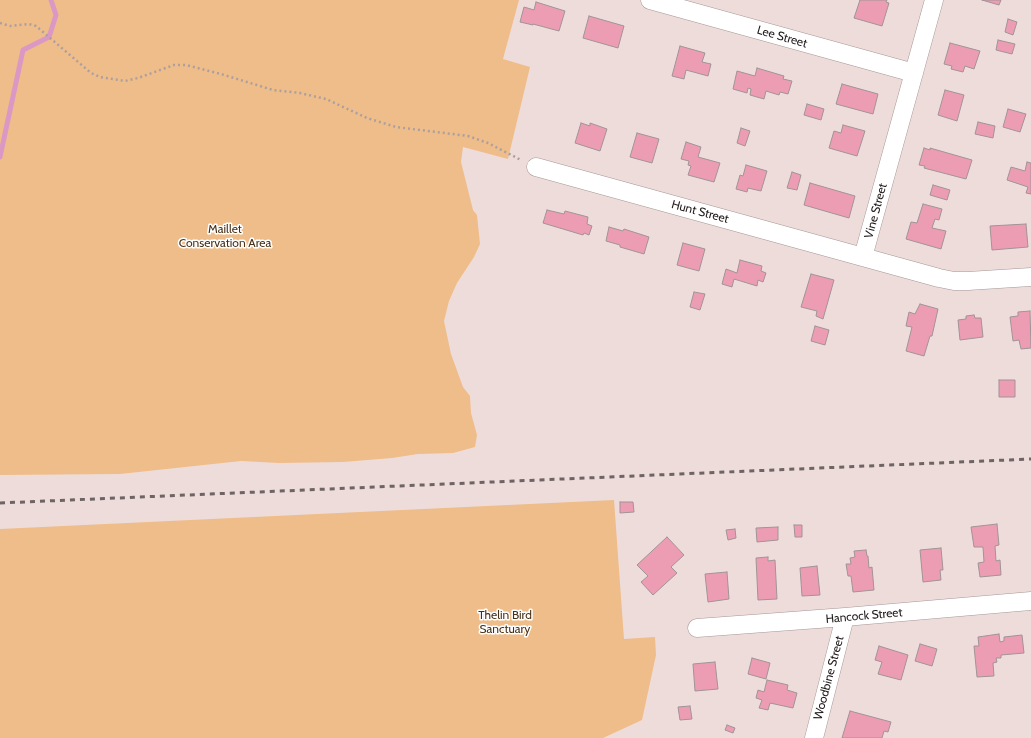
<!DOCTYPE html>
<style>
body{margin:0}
canvas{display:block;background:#eddcda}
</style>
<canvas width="1031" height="738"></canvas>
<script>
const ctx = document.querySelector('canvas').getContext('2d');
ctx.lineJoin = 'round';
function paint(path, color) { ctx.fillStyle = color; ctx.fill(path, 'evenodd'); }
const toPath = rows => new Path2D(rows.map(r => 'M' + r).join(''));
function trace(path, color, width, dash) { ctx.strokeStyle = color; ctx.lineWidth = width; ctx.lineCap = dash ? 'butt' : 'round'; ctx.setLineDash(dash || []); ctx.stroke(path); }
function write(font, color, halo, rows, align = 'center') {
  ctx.font = font + ' Cabin,sans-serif'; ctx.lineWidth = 3; ctx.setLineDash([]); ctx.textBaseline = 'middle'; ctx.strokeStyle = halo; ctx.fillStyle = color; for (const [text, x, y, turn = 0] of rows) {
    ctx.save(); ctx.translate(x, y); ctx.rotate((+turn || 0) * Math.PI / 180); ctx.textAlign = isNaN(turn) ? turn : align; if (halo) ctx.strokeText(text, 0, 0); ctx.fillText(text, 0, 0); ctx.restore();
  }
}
paint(toPath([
 [0,0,519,0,503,59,530,67,508,159,463,147,461,162,473,210,477,215,480,244,474,257,457,283,449,301,444,321,451,354,463,387,470,396,471,413,477,435,475,447,453,453,418,454,392,458,343,462,279,463,241,461,120,474,0,475],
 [614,500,624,639,655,637,656,655,642,720,603,738,0,738,0,529]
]), '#efbd8a');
trace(toPath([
 [0,157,23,50,49,37,56,15,51,0]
]), '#db98c4', 5);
const building = toPath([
 [860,0,887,0,886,2,889,3,882,26,854,18,860,0],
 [982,0,1001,0,999,5,982,0],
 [536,2,565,11,559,31,533,24,533,25,520,22,524,7,534,10,536,2],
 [589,16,624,26,618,48,583,38,589,16],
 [1008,19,1017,22,1013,35,1005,32,1008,19],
 [998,40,1015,44,1012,54,996,50,998,40],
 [950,43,980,51,974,69,965,66,963,72,951,69,952,66,944,64,950,43],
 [680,46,705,53,702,62,711,64,708,76,686,70,684,79,672,76,680,46],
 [757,68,784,76,783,79,792,81,788,94,780,92,779,95,766,91,764,99,750,95,751,89,748,88,747,93,733,89,737,71,755,76,757,68],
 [842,84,878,94,873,114,836,104,842,84],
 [945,90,964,95,957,121,938,115,945,90],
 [807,104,824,109,821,120,804,115,807,104],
 [1008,109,1026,114,1020,132,1003,127,1008,109],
 [978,122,995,126,993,138,975,134,978,122],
 [581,123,590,126,590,123,607,129,600,151,575,143,581,123],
 [843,125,865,131,857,156,829,148,834,131,841,133,843,125],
 [741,128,750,131,745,146,737,143,741,128],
 [637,133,659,139,652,163,630,157,637,133],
 [686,142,701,147,698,157,720,163,714,182,688,175,691,166,688,165,689,161,681,159,686,142],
 [924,148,930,150,930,148,972,160,966,179,924,168,925,166,919,165,924,148],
 [1027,162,1031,163,1031,194,1026,193,1028,187,1007,180,1011,167,1025,171,1027,162],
 [746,165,767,171,761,191,748,188,747,192,736,189,740,175,743,176,746,165],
 [792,172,801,175,797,190,787,188,792,172],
 [810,183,855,196,849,218,804,205,810,183],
 [933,185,950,190,947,200,930,195,933,185],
 [923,204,942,209,939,220,935,219,932,228,946,231,941,249,906,239,911,222,917,223,923,204],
 [547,210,564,214,565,211,588,217,587,224,592,226,589,235,584,233,583,235,543,223,547,210],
 [1026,224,1028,247,992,250,990,226,1026,224],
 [609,227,623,231,624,229,649,237,644,254,620,247,620,245,606,241,609,227],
 [683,243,705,249,699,271,677,265,683,243],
 [740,260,762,266,761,271,766,273,763,282,758,280,757,286,734,279,732,287,722,284,726,269,737,273,740,260],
 [811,274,834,280,823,319,816,316,817,311,801,307,811,274],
 [694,292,705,294,700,310,690,307,694,292],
 [920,304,938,309,932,336,930,336,924,356,906,351,912,327,906,326,909,312,915,314,920,304],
 [1030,311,1031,348,1021,349,1019,340,1013,341,1010,317,1018,316,1018,312,1030,311],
 [974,315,975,318,981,318,983,337,960,340,958,320,966,319,966,316,974,315],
 [815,326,829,330,825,345,811,341,815,326],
 [999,380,1015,380,1015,397,999,397,999,380],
 [620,502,633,502,634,512,620,513,620,502],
 [997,524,999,545,995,546,996,561,1000,560,1001,575,980,577,978,563,984,562,983,547,974,547,971,527,997,524],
 [794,525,802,525,802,537,795,537,794,525],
 [778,527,778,540,757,542,756,528,778,527],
 [735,529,736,538,728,540,726,530,735,529],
 [667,537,684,555,671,567,677,573,653,595,641,582,648,576,637,565,667,537],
 [941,548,943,570,940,570,941,580,923,582,920,550,941,548],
 [866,550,867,556,868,556,869,568,872,567,874,590,853,592,851,576,848,576,846,564,851,564,850,558,855,557,854,551,866,550],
 [768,557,768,561,775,560,777,599,758,600,756,558,768,557],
 [817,566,820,595,802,596,800,568,817,566],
 [727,572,729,599,708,602,705,574,727,572],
 [999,634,1000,642,1004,641,1004,637,1022,635,1024,653,1001,655,1001,658,996,658,997,662,993,663,994,676,977,677,974,646,979,646,978,637,999,634],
 [920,644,937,649,932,666,915,661,920,644],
 [879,646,908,655,901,680,878,674,882,662,875,660,879,646],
 [752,658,770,663,766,679,748,674,752,658],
 [715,662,718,689,695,691,693,664,715,662],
 [767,680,788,685,787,690,797,693,793,708,770,703,768,710,759,708,762,700,756,698,758,690,764,692,767,680],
 [690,706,692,719,680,720,678,707,690,706],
 [850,711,891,722,888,732,884,731,882,738,842,738,850,711],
 [727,725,735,728,733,733,725,730,727,725]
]);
paint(building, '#ed9db3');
trace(building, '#a29396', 1);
const street = toPath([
 [650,0,914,73],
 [536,167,939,278,954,281,968,281,1031,277],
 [863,257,934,0],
 [697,628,845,617,1031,601],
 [814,738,845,617]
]);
trace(street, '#a79795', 19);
trace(toPath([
 [0,23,10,26,29,24,36,26,91,73,100,77,125,81,138,78,174,65,186,65,221,74,273,90,300,93,326,99,367,118,396,127,468,136,488,143,521,160]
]), '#ad9f9e', 2.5, [2, 3]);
trace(street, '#fff', 18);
trace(toPath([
 [0,503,1031,459]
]), '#6e6463', 3, [5, 5]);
write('12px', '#201a1a', '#fff', [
 ["Lee Street",782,37,16],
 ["Vine Street",876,211,-75],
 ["Hunt Street",700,212,15],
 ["Hancock Street",864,616,-5],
 ["Woodbine Street",829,678,-75]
]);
write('12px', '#473017', '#fff', [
 ["Maillet",225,229],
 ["Conservation Area",225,243],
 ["Thelin Bird",505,615],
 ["Sanctuary",505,629]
]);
</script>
